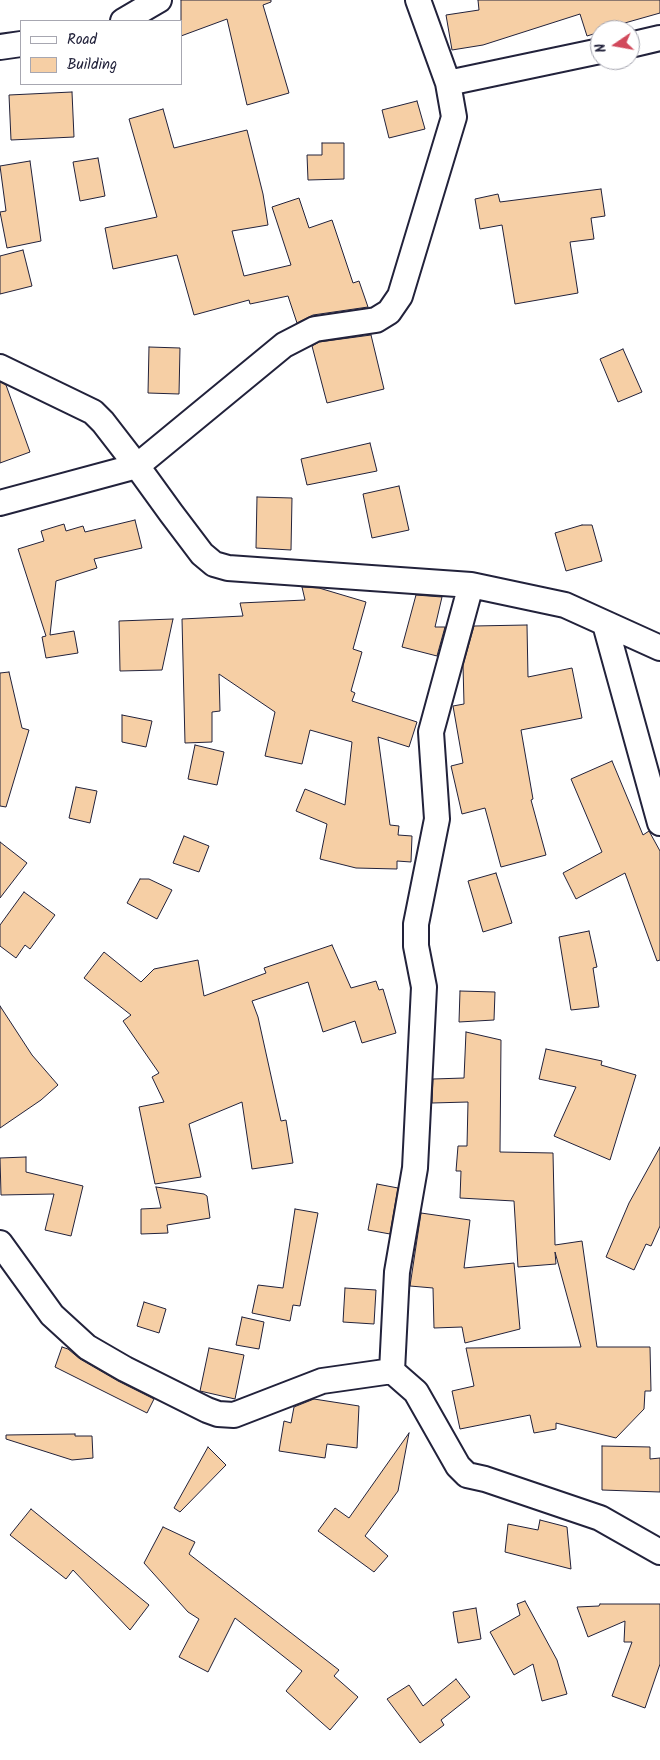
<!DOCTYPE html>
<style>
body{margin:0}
#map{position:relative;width:660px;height:1760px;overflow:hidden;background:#fff;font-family:Kalam,sans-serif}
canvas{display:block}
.legend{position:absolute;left:20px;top:20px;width:162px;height:65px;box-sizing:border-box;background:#fff;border:1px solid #a7a7b1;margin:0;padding:6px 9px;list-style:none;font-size:15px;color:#22223b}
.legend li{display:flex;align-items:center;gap:10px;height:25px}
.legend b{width:25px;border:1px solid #a7a7b1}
.north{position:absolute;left:590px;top:20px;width:50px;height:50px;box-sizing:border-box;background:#fff;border:1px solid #a7a7b1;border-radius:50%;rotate:258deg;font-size:14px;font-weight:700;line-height:20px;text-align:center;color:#22223b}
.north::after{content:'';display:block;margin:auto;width:18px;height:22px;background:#d1495b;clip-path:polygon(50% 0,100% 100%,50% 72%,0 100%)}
</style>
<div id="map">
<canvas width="660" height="1760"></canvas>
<ul class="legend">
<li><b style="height:6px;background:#fff"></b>Road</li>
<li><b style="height:14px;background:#f6cfa5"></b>Building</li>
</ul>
<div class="north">N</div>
</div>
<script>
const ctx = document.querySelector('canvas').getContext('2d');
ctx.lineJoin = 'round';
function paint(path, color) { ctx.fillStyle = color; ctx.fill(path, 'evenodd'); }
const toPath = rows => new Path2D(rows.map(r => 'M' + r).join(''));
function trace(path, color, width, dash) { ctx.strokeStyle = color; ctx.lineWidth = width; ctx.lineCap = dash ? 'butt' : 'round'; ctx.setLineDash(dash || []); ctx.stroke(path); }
const building = toPath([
 [181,0,271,0,271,2,263,5,289,93,247,105,227,19,181,36,181,0],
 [478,0,660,0,660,13,600,30,600,32,587,36,580,14,483,45,452,50,446,15,479,10,478,0],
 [72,92,74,137,11,140,9,95,72,92],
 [417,101,425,129,389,138,382,110,417,101],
 [163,109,174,148,247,130,263,194,268,225,232,231,244,276,291,265,272,207,299,198,309,228,332,220,353,283,359,281,368,307,313,315,297,323,288,296,250,304,249,300,194,315,177,255,113,269,105,228,157,217,129,119,163,109],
 [322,143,344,143,344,179,308,180,307,155,322,155,322,143],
 [98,158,105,196,80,201,73,162,98,158],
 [30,161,41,241,7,248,0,212,6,211,0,166,30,161],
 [601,189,605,216,591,218,594,239,570,242,578,293,515,304,502,225,480,229,475,199,498,194,500,202,601,189],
 [23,250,32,286,0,294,0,256,23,250],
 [371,335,384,389,327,403,312,346,319,342,371,335],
 [149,347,180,348,179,394,148,393,149,347],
 [623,349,642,392,618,402,600,359,623,349],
 [0,382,6,385,30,452,0,463,0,382],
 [370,443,377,471,307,485,301,459,370,443],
 [399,486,409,530,372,538,363,494,399,486],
 [257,497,292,498,291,550,256,548,257,497],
 [135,520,142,548,94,559,97,568,56,581,50,635,74,631,78,653,46,658,42,637,46,636,18,549,44,541,41,531,64,524,66,531,83,526,85,532,135,520],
 [582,525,592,525,602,561,566,571,555,533,582,525],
 [302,587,319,588,366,602,353,649,362,652,351,691,355,693,352,701,417,722,409,747,378,737,390,825,399,826,398,835,412,836,411,862,397,861,397,869,356,868,320,859,327,824,296,811,305,789,345,805,352,742,310,730,302,764,265,756,275,712,219,674,220,711,212,712,212,742,185,743,182,619,243,616,240,603,305,600,302,587],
 [416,595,442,597,435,627,445,627,437,656,402,647,416,595],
 [173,619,162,670,120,671,119,621,173,619],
 [527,625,528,677,572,668,582,718,521,730,533,799,531,800,546,855,501,867,485,808,462,814,451,766,463,763,453,706,464,704,463,665,474,626,527,625],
 [9,672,22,728,29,730,6,807,0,806,0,673,9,672],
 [122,715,152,721,146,747,122,742,122,715],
 [195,745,224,752,217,785,188,779,195,745],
 [612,761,643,835,649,831,660,851,660,960,657,961,625,873,576,899,563,873,602,852,571,779,612,761],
 [76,787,97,791,90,823,69,818,76,787],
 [184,836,209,846,199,872,173,863,184,836],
 [0,842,27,863,0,898,0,842],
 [496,873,512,923,483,932,468,881,496,873],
 [140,879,149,879,172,890,157,919,127,903,140,879],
 [24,892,55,915,30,949,25,945,16,958,0,946,0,925,24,892],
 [589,931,597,967,593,968,599,1007,571,1010,559,937,589,931],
 [332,945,351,988,376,981,379,990,383,989,396,1033,362,1043,355,1021,323,1032,308,982,252,1001,258,1017,281,1121,286,1120,293,1163,252,1169,242,1102,189,1124,201,1177,155,1184,139,1107,164,1102,152,1077,159,1073,123,1021,131,1015,84,978,104,952,141,982,154,969,198,960,204,996,266,973,264,968,332,945],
 [460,991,495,992,494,1020,459,1022,460,991],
 [0,1006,32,1055,58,1085,41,1100,0,1128,0,1006],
 [466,1032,501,1040,500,1152,553,1153,555,1245,582,1241,597,1347,650,1347,651,1391,645,1391,644,1409,616,1438,556,1423,556,1429,534,1433,530,1415,460,1429,452,1391,474,1386,466,1348,581,1347,555,1252,556,1264,518,1267,514,1201,460,1198,461,1171,456,1171,458,1146,467,1146,468,1102,432,1103,433,1079,464,1078,466,1032],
 [546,1049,602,1061,601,1065,636,1075,610,1160,554,1136,576,1087,539,1079,546,1049],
 [660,1147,660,1226,651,1246,646,1244,634,1270,606,1257,629,1203,660,1147],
 [26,1157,26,1172,83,1186,71,1236,45,1230,54,1194,1,1195,0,1158,26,1157],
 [377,1184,398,1188,390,1234,368,1230,377,1184],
 [156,1187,204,1194,207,1196,210,1218,167,1225,168,1233,141,1234,141,1209,161,1208,156,1187],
 [295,1209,318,1213,300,1306,293,1305,290,1321,252,1313,258,1285,283,1288,295,1209],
 [421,1213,470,1220,464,1268,514,1263,520,1329,465,1343,462,1327,434,1328,433,1288,410,1286,421,1213],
 [345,1288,376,1290,374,1324,343,1322,345,1288],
 [144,1302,166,1309,159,1333,137,1326,144,1302],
 [242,1317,264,1322,259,1349,236,1345,242,1317],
 [62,1347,68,1349,80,1359,118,1381,154,1399,147,1413,55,1367,62,1347],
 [209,1348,244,1355,235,1399,200,1391,209,1348],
 [314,1399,359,1406,357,1448,327,1444,325,1458,279,1451,284,1421,291,1423,294,1407,314,1399],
 [409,1433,398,1491,365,1536,388,1556,374,1572,318,1531,335,1508,349,1518,409,1433],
 [75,1434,75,1436,92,1436,93,1458,72,1460,6,1439,6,1435,75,1434],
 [602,1446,650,1447,650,1459,660,1458,660,1492,602,1490,602,1446],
 [208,1447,226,1465,180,1512,174,1508,208,1447],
 [31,1509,149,1605,130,1630,73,1570,66,1579,10,1535,31,1509],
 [540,1520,567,1527,571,1569,505,1552,508,1524,538,1530,540,1520],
 [163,1527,195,1542,189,1554,339,1670,334,1676,358,1697,330,1730,286,1691,302,1671,235,1618,208,1672,179,1657,199,1619,188,1612,144,1563,163,1527],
 [525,1601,557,1660,567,1694,542,1701,533,1664,514,1675,490,1632,520,1615,517,1604,525,1601],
 [600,1604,660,1604,660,1664,645,1708,612,1696,632,1642,624,1642,625,1621,588,1637,577,1607,599,1606,600,1604],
 [476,1608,481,1639,458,1643,453,1612,476,1608],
 [456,1679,470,1697,441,1720,444,1725,420,1743,387,1699,409,1685,423,1706,456,1679]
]);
paint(building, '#f6cfa5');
trace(building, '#22223b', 1);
const minor = toPath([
 [123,21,159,0],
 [630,45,660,38],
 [0,47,21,44],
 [448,83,600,51],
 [0,367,93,412,103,422,137,466,284,345,315,329,376,320,389,312,400,296,454,117,448,83,418,0],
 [0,503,137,466,171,513,202,554,214,564,228,568,471,585,565,605,660,648],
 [605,624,660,823],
 [0,1243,52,1315,87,1347,125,1369,207,1410,218,1414,234,1415,322,1381,392,1371,416,1392,458,1466,467,1475,485,1479,600,1518,660,1552],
 [392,1371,397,1272,415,1168,424,987,416,946,416,924,437,819,431,732,471,585]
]);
trace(minor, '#22223b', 28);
trace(minor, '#fff', 24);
</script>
